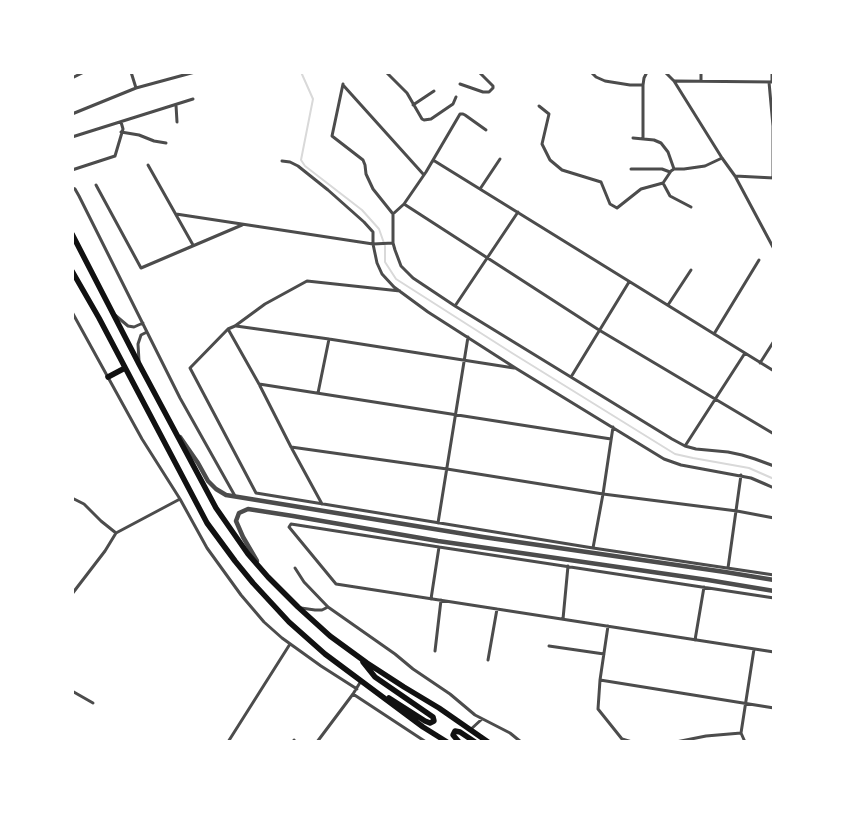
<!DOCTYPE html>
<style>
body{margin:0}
#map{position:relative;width:846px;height:814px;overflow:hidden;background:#fff;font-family:"Alegreya Sans",sans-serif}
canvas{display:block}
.frame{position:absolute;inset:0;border:74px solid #fff;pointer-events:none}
</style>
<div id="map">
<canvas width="846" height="814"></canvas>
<div class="frame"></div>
</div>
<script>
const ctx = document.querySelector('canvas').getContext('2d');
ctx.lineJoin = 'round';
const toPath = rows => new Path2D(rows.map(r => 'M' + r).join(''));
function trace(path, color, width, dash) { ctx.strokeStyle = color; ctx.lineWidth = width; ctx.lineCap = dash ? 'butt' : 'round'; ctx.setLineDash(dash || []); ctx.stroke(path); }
trace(toPath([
 [301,72,313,99,301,160,305,166,362,210,379,229,385,246,385,262,396,279,512,353,675,454,693,458,749,468,774,479]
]), '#d9d9d9', 2);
trace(toPath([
 [131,72,136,88],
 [386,72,407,93,422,119,424,120,431,119,453,104,456,97],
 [591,72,596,77,605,81,630,85,643,85],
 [665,72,674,81,722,158,735,176,774,249],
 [72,78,84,72],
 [675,81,774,82],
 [701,81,701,72],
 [769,82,773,126,773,178],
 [772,82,772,72],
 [343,84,332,136,363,160,365,165,366,174,373,189,393,214,393,243,395,250,401,266,413,278,455,306,672,439,685,446,696,449,728,452,742,455,755,459,774,466],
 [460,84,483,92,489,92,493,88,493,86,479,72],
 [343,85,424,175],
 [176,105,177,122],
 [413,105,434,91],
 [539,106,549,114,542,144,550,160,562,170,601,182,610,204,617,208,641,189,663,183,671,171,674,169,684,169,705,166,722,158],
 [72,114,136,88,195,72],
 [121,132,139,135,154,141,166,143],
 [72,137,193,99],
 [633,138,654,140,661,143,668,152,674,169],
 [643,139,643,85,644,78,647,72],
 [433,160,774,371],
 [282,161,290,162,298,166,328,190,364,222,373,232,373,244,377,263,382,274,394,287,428,312,517,369,664,459,681,465,751,478,765,484,774,488],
 [148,165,193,245],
 [631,169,662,169,670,172],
 [72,170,115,156,123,129,121,122],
 [735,176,774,178],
 [663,183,670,196,691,207],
 [96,185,141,268,242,225],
 [72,188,75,189,79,196,180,398,235,496],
 [480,189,500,159],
 [404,204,599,330,774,434],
 [176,214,373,244,393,243],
 [393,214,404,204,426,172,460,114,463,114,465,115,486,130],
 [400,291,307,281,265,304,235,326,228,329,190,368,256,493,593,548,774,575],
 [668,305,691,270],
 [455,306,518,212],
 [72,312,142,439,180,499,207,548,241,595,264,622,282,638,321,666,357,689],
 [115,315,128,326,134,327,143,323],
 [236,326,329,339,514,368],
 [228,329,259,384,291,447,322,504],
 [714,334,759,260],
 [139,361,138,344,141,335,147,332],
 [760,363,774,341],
 [571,377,629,282],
 [259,384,611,439],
 [318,393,329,339],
 [685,446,745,353],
 [291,447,447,469,603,494,737,511,774,518],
 [72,498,84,504,101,521,116,533],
 [438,523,468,337],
 [593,548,603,494,613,427],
 [295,568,304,582,328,607,395,654,413,669,450,694,475,715,510,733,521,742],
 [728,568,741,475],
 [72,594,105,551,116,533,180,499],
 [774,598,439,547,291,524,289,527,336,584,774,652],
 [431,599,439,547],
 [301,608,315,610,322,610,328,607],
 [563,619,568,566],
 [608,626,600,680,598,709,622,739,632,742],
 [695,640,704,587],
 [549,646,604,654],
 [435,651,441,600],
 [488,660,497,609],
 [600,680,774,708],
 [72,691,93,703],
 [353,694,426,742],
 [470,730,482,719],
 [741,733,745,742],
 [294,740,295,742],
 [228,742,290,644],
 [317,742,353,694,361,681],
 [676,742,706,736,741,733,754,649]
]), '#4c4c4c', 3);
trace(toPath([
 [180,437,198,463,208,481,216,489,226,495,483,537,725,572,774,580],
 [257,561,243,537,236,521,239,513,248,509,293,516,438,541,708,580,774,591]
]), '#4c4c4c', 4.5);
trace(toPath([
 [72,234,139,364,216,508,248,554,268,577,298,607,330,636,367,663,404,687,439,708,488,742],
 [72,271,99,318,207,523,235,561,253,583,289,622,325,654,423,727,447,742],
 [108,377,125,368],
 [363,662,375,677,433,717,434,721,430,723,425,721,389,698],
 [459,742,453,735,455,731,460,732,475,742]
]), '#111', 5.5);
</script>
